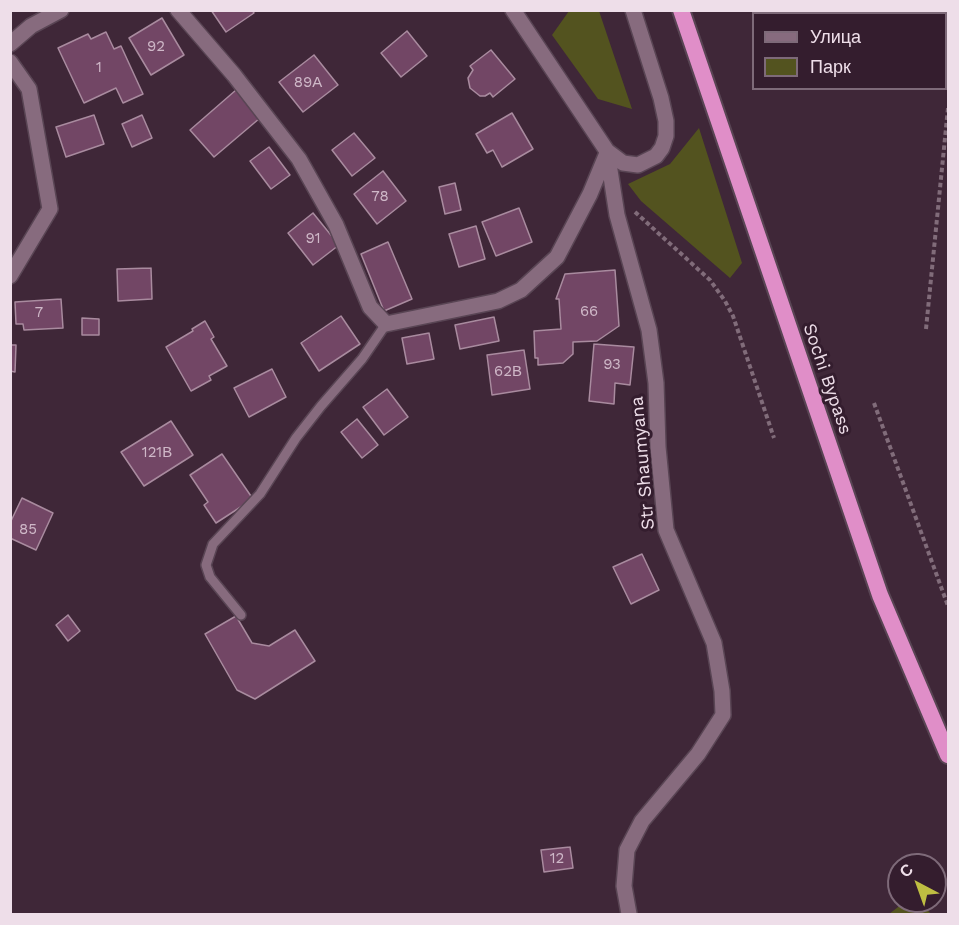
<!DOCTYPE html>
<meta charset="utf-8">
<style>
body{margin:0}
#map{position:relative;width:959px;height:925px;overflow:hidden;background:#3f2738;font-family:"Work Sans",sans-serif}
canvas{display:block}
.frame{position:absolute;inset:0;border:12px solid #eedee9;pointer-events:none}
.legend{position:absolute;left:752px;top:12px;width:195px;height:78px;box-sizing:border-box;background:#341d2e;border:2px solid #7e6a79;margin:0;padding:8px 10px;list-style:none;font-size:18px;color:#eedee9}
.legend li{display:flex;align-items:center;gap:12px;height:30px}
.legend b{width:30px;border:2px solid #7e6a79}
.north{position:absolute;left:887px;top:853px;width:60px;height:60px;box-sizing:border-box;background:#341d2e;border:2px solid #7e6a79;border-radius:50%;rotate:319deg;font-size:16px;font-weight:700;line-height:24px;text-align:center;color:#eedee9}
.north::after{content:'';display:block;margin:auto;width:21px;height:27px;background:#bfbe42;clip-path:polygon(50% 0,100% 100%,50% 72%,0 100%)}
</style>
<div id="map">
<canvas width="959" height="925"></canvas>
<div class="frame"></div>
<ul class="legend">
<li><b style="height:8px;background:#876b7e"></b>Улица</li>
<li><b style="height:16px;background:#53531f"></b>Парк</li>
</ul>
<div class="north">С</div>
</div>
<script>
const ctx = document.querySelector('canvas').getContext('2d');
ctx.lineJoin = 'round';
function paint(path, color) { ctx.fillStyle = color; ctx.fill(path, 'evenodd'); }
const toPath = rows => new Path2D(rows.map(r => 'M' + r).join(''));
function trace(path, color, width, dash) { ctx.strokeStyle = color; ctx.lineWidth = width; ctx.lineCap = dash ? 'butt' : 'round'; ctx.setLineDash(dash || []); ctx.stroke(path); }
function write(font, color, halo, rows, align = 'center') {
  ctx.font = font + ' "Work Sans",sans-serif'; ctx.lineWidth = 6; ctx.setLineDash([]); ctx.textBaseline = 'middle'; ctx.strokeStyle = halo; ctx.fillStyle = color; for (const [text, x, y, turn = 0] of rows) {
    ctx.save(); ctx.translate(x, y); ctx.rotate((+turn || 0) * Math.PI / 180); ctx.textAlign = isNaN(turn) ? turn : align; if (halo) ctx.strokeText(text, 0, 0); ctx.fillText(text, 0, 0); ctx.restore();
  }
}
paint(toPath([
 [569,11,599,11,632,109,598,99,552,35],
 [699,128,742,263,730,278,641,201,628,184,670,164],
 [906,901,919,901,931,914,889,914]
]), '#53531f');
const building = toPath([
 [211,10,252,10,254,13,226,32,211,10],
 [162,18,184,55,151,75,129,38,162,18],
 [407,31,427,56,401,77,381,53,407,31],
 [106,32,114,49,121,46,143,94,123,103,116,88,84,103,58,48,88,34,91,39,106,32],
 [491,50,515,79,493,97,490,93,485,96,480,96,470,88,468,78,473,70,470,66,491,50],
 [314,55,338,85,303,112,279,82,314,55],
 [236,90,260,118,214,157,190,130,236,90],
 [512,113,533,149,502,167,493,150,487,153,476,134,512,113],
 [94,115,104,144,66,157,56,127,94,115],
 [142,115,152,138,132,147,122,124,142,115],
 [354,133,375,158,352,176,332,150,354,133],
 [269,147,290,175,271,189,250,161,269,147],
 [383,171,406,201,377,224,354,194,383,171],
 [455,183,461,210,445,214,439,187,455,183],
 [519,208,532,242,496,256,482,222,519,208],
 [313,213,339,245,313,265,288,233,313,213],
 [476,226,485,259,459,267,449,234,476,226],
 [388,242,412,299,384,311,361,254,388,242],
 [151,268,152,299,118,301,117,269,151,268],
 [615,270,619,326,597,341,573,342,573,354,563,363,538,365,538,358,535,358,534,331,561,329,559,299,556,299,565,274,615,270],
 [61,299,63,328,24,330,23,324,16,324,15,302,61,299],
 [341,316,360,344,319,371,301,343,341,316],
 [494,317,499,341,460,349,455,325,494,317],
 [82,318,99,319,99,335,82,335,82,318],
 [205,321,214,337,211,339,227,366,209,376,211,380,191,391,166,347,193,331,192,329,205,321],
 [429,333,434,359,407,364,402,338,429,333],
 [594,344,634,347,630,385,615,383,614,404,589,401,594,344],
 [10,345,16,345,15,372,10,371,10,345],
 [524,350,530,389,492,395,487,355,524,350],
 [272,369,286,397,249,417,234,388,272,369],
 [387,389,408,417,384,435,363,407,387,389],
 [357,419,378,445,362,458,341,432,357,419],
 [171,421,193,455,144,486,121,452,171,421],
 [222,454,253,499,216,523,204,505,208,502,190,475,222,454],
 [22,498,53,513,36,550,10,538,10,523,22,498],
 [642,554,659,590,631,604,613,567,642,554],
 [68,615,80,631,68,641,56,625,68,615],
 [236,616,252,643,269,646,295,630,315,661,255,699,237,690,205,634,236,616],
 [570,847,573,868,544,872,541,850,570,847]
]);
paint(building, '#724665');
trace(building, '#a98b9f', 1.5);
const service = toPath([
 [241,615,210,577,206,565,213,544,260,494,296,438,321,406,362,359,386,324]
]);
const minor = toPath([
 [178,10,234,75,299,159,336,225,370,307,386,324,498,301,521,290,557,257,590,194,607,153],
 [513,10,607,151,623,163,638,165,656,156,662,148,666,136,666,121,661,98,633,10],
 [10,44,31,26,61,10],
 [10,62,29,89,50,209,10,276],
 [607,151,617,215,649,330,656,383,658,447,666,530,714,643,722,691,723,715,698,754,642,821,627,850,624,886,629,914]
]);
const trunk = toPath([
 [681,10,880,595,948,755]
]);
trace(service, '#594554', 12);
trace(minor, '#594554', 18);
trace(trunk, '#594554', 20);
trace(toPath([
 [635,212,710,280,725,301,733,316,774,438],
 [926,329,948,108],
 [874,403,948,606]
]), '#816c7a', 4, [4.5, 3]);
trace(service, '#876b7e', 9);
trace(minor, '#876b7e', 15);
trace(trunk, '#e08ec8', 16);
write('15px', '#cfb8c8', null, [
 ["92",156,47],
 ["1",99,68],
 ["89А",308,83],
 ["78",380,197],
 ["91",313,239],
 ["66",589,312],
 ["7",39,313],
 ["93",612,365],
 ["62В",508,372],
 ["121В",157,453],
 ["85",28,530],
 ["12",557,859]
]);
write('18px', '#eedee9', '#341d2e', [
 ["Sochi Bypass",827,379,71],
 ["Str Shaumyana",643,463,-95]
]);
</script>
